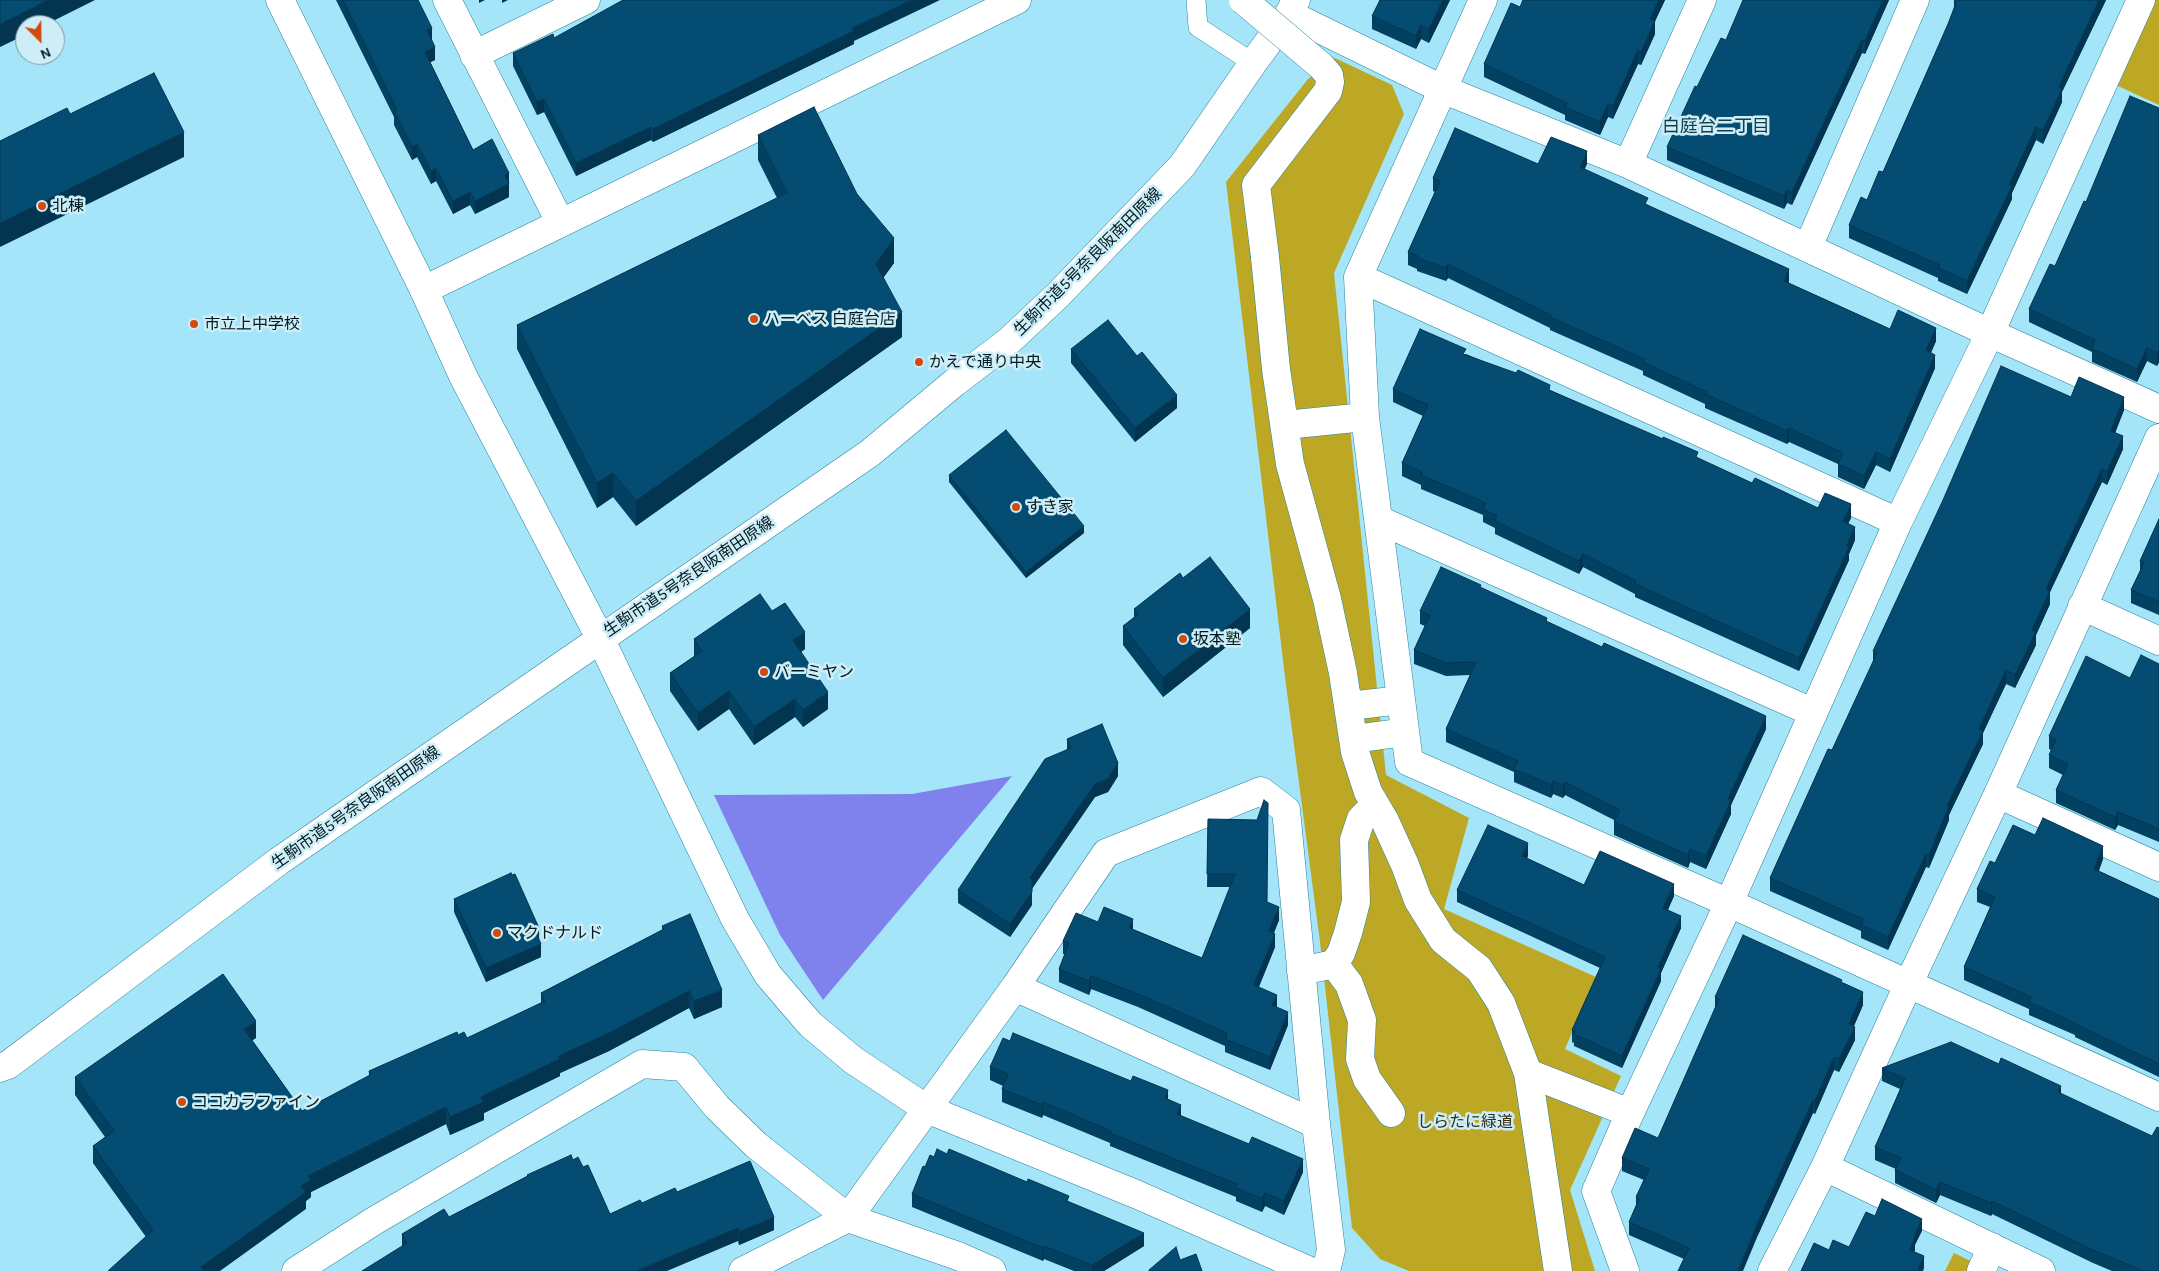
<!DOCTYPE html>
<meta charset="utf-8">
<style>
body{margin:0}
#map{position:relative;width:2159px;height:1271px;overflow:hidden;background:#a4e5fa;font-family:Karla,sans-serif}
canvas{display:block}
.north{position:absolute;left:15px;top:15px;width:50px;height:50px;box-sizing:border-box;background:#cdedf7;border:1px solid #7b98a1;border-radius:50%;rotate:157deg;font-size:14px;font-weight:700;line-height:20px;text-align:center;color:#00181f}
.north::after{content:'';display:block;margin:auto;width:18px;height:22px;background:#d04b0d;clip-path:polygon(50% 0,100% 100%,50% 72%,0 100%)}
</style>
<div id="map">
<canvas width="2159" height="1271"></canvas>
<div class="north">N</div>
</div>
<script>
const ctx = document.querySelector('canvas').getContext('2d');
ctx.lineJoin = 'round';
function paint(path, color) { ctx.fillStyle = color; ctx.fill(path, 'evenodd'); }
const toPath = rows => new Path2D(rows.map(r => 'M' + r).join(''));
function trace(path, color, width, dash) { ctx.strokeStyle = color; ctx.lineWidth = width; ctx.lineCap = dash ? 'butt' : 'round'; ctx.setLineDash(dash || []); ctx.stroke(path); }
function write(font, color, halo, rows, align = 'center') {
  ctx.font = font + ' Karla,"Noto Sans JP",sans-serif'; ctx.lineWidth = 5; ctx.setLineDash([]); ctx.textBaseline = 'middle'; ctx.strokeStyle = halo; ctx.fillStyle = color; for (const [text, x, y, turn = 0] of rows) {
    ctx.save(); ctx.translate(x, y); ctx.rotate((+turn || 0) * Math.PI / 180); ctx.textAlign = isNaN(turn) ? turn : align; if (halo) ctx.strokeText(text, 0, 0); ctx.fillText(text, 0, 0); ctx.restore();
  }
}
paint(toPath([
 [2155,0,2159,0,2159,105,2116,85],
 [1335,58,1392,85,1404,114,1334,273,1386,775,1469,818,1444,909,1596,977,1565,1049,1621,1076,1570,1190,1595,1271,1409,1271,1380,1259,1352,1228,1320,942,1285,677,1226,182,1308,79],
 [1954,1253,1983,1267,1992,1271,1945,1271]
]), '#bca824');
paint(toPath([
 [1012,776,823,1000,780,935,714,795,912,794]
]), '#7f82ed');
const lane = toPath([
 [1196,0,1198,27,1253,63]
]);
const street = toPath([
 [447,0,560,222],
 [1483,0,1358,277,1365,417,1409,762,1729,903,2159,1097],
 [1289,14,1442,89,1628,164,1990,333,2159,409],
 [474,55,586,0],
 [1628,164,1702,0],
 [1808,247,1915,0],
 [1265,257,1276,369,1290,464,1327,599,1343,673,1355,752,1368,792,1385,821,1405,865,1418,900,1443,940,1479,969,1501,1003,1528,1073],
 [1358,277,1898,522],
 [424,290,1017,0],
 [1285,425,1365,417],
 [1379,520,1812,712],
 [2082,606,2159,641],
 [1349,706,1401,700],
 [1354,739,1405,732],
 [1998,794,2159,867],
 [1334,964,1349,984,1362,1020,1360,1059,1367,1079,1391,1113],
 [1301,971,1334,964,1341,953,1348,933,1356,902,1354,840,1361,819,1375,805],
 [1015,987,1316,1124],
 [1825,1167,2041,1271],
 [296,1271,374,1221,642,1064,684,1067,717,1107,756,1145,848,1218,958,1256,992,1271],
 [743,1271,848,1218,1015,987,1106,853,1261,791,1286,810,1316,1124,1331,1250,1326,1271],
 [1558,1271,1528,1073,1630,1113],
 [1625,1271,1596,1191,1630,1113,1729,903,1898,522,1990,333,2141,0],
 [1772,1271,1825,1167,1908,985,1998,794,2159,438],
 [1981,1271,1992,1247]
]);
const secondary = toPath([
 [280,0,424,290,463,376,600,638,735,919,768,975,810,1024,853,1060,927,1109,1138,1195,1310,1271],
 [0,1068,8,1065,279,861,870,453,954,383,1009,341,1058,295,1182,166,1253,63,1289,14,1296,0]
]);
trace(lane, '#2a839b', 20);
trace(street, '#2a839b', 29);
trace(secondary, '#2a839b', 29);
trace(lane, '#fff', 19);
trace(street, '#fff', 28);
trace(secondary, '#fff', 28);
const streetBridge = toPath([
 [1243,0,1321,66,1329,75,1330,82,1328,91,1256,185,1265,257]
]);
trace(streetBridge, '#2a839b', 29, []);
trace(streetBridge, '#fff', 28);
paint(toPath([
 [336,0,418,0,432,40,435,60,430,62,473,150,509,173,509,197,475,214,470,205,453,214,436,181,431,184,417,157,412,160,394,125,394,117],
 [1380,0,1450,0,1429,43,1421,39,1416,49,1372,29,1372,16],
 [1523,0,1665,0,1655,21,1655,34,1641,65,1638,64,1613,119,1608,117,1600,135,1565,120,1565,115,1484,77,1484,64,1520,7],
 [1889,0,1865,54,1862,53,1792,205,1787,203,1784,209,1667,160,1667,147,1697,87],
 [1955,0,2106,0,2062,92,2062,102,2043,144,2036,140,2012,193,2012,199,1967,294,1938,281,1938,278,1849,238,1849,225,1867,200,1883,172,1948,24,1954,9,1954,2],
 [554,38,854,41,854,44,653,142,651,140,576,176,544,112,537,115,513,66,513,53],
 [2159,108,2159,362,2157,366,2147,361,2137,382,2092,362,2092,352,2029,322,2029,309,2055,266,2086,202],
 [758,135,857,194,894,263,883,278,902,337,636,526,613,497,597,508,517,349,517,325,777,198,758,160],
 [1538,164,1587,164,1584,169,1648,205,1789,283,1890,329,1936,341,1931,353,1935,368,1890,472,1876,465,1864,489,1838,477,1838,464,1789,442,1787,444,1705,408,1705,404,1643,375,1643,371,1550,330,1550,328,1448,278,1446,281,1417,271,1417,269,1408,265,1408,252,1435,192,1433,191,1433,178],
 [1071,349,1177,408,1135,442,1071,363],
 [1466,354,1550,390,1752,483,1818,508,1851,518,1848,523,1855,540,1849,554,1849,560,1799,671,1635,597,1635,594,1583,567,1579,574,1495,534,1495,528,1483,522,1483,515,1421,489,1421,485,1402,476,1402,463,1423,416,1393,402,1393,389],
 [2071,397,2124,410,2115,432,2123,449,2107,485,2102,482,2050,592,2050,604,2036,635,2036,645,2015,688,2006,684,1983,733,1983,744,1949,815,1949,820,1929,868,1926,867,1888,950,1861,938,1861,931,1770,891,1770,878,1832,750,1873,663,1873,651],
 [949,475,1084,533,1026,578,949,482],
 [2159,519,2159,615,2131,603,2131,590,2140,571,2140,561],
 [1183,578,1250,628,1163,697,1123,645,1123,626,1134,617,1134,609],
 [1481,588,1547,622,1766,729,1731,805,1731,814,1706,869,1690,862,1688,868,1614,835,1614,820,1565,795,1563,798,1553,794,1551,798,1514,782,1514,772,1446,742,1446,729,1470,675,1446,676,1414,664,1414,650,1425,626,1420,624,1420,611],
 [772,611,805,649,801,652,828,709,803,727,795,717,754,745,729,709,698,731,670,691,670,673,694,657,694,639],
 [2159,664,2159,842,2118,825,2115,830,2056,803,2056,790,2063,775,2049,768,2049,755,2051,750,2049,749,2049,736,2130,678],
 [1067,739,1118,776,1108,792,1095,797,1032,889,1032,905,1010,937,958,903,958,890,1067,749],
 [1208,819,1279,920,1274,933,1275,947,1259,987,1277,1007,1288,1025,1270,1070,1225,1052,1225,1046,1138,1007,1091,989,1089,995,1059,982,1059,969,1065,954,1063,954,1063,941,1098,922,1133,929,1202,958,1230,887,1207,887],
 [2035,835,2103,859,2099,871,2159,899,2159,1077,2075,1037,2075,1035,2029,1015,2029,1009,1964,980,1964,967,1990,907,1977,902,1977,889,1995,863],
 [1528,856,1527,858,1584,885,1674,896,1668,910,1681,928,1661,973,1661,981,1622,1068,1574,1046,1574,1043,1572,1042,1572,1030,1600,968,1457,902,1457,890],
 [454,899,539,941,541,957,486,982,454,912],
 [662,926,722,1007,694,1019,689,1008,609,1051,560,1073,560,1076,484,1113,484,1120,450,1135,446,1124,311,1192,311,1197,306,1201,306,1209,146,1237,93,1163,93,1146,105,1137,75,1095,75,1077,256,1038,252,1040,302,1111,369,1076,369,1071,458,1035,467,1038,541,1003,541,993,662,930],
 [1842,983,1863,1005,1854,1026,1855,1040,1839,1072,1834,1070,1815,1114,1813,1113,1758,1235,1684,1259,1629,1235,1629,1222,1636,1206,1636,1197,1644,1180,1622,1171,1622,1158,1658,1138,1715,1009,1715,997],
 [1010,1041,1168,1099,1181,1116,1303,1172,1284,1215,1265,1206,1262,1212,1236,1201,1236,1197,1110,1146,1110,1143,1043,1115,1042,1118,1002,1102,1002,1089,1003,1086,990,1080,990,1067],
 [1882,1068,2061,1094,2159,1271,2112,1271,2093,1263,1992,1214,1991,1216,1940,1195,1936,1203,1895,1183,1895,1170,1896,1169,1875,1160,1875,1147,1900,1089,1882,1081],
 [947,1154,1069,1202,1144,1246,1104,1271,1074,1271,1044,1259,1043,1261,912,1207,912,1194,934,1157],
 [573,1160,583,1167,610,1214,677,1192,774,1230,739,1245,738,1241,402,1246,402,1234,449,1217,527,1176,527,1175]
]), '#034162');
paint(toPath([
 [48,0,95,0,45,25,25,25,25,35,0,47,0,24],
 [479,0,485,0,479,3],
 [502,0,508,0,502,3],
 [912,0,940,0,854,41,854,44,653,142,653,129,852,28],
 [1443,0,1450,0,1429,43,1429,29],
 [1659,0,1665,0,1650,32,1650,19],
 [1883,0,1889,0,1865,54,1865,41],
 [2099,0,2106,0,2062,92,2062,102,2043,144,2043,130,2059,87],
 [1655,21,1655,34,1641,65,1641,52],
 [1421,25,1421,39,1416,49,1416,36],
 [432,28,432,41,427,30],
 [1862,40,1862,53,1792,205,1792,192],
 [435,47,435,60,425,65,425,52],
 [1638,50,1638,64,1613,119,1613,106],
 [544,99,544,112,537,115,537,102],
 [1608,104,1608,117,1600,135,1600,122],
 [651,127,651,140,576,176,576,163],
 [2036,127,2036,140,2012,193,2012,199,1967,294,1967,281,2009,185],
 [184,132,184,157,0,247,0,223],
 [417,144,417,157,412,160,412,147],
 [1587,151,1587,164,1580,180,1580,167],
 [436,168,436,181,431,184,431,171],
 [509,173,509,197,475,214,475,201,505,175],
 [1787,190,1787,203,1784,209,1784,196],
 [470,192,470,205,453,214,453,201],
 [894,238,894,263,876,288,876,264],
 [1448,264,1448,278,1446,281,1446,268],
 [1789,269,1789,283,1784,294,1784,281],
 [902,312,902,337,636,526,636,501],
 [1936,328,1936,341,1926,363,1926,350],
 [2147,348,2147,361,2137,382,2137,369],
 [2159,349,2159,362,2157,366,2157,353],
 [1935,355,1935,368,1890,472,1890,459],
 [1177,395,1177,408,1135,442,1135,428],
 [2124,397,2124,410,2111,444,2111,431],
 [1789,428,1789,442,1787,444,1787,431],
 [2123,436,2123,449,2107,485,2107,472],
 [1876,452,1876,465,1864,489,1864,476],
 [2102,469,2102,482,2050,592,2050,604,2036,635,2036,645,2015,688,2015,675,2032,630,2046,589],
 [613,473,613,497,597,508,597,483],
 [1851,504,1851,518,1843,534,1843,521],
 [1084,526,1084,533,1026,578,1026,572],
 [1855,527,1855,540,1849,554,1849,560,1799,671,1799,658],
 [1583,554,1583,567,1579,574,1579,561],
 [1250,609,1250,628,1163,697,1163,678],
 [805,632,805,649,793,658,793,640],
 [2006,670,2006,684,1983,733,1983,744,1949,815,1949,820,1929,868,1929,855,1947,806,1979,729],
 [729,691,729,709,698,731,698,713],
 [828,692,828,709,803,727,803,710],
 [795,699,795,717,754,745,754,727],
 [1766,716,1766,729,1731,805,1731,814,1706,869,1706,856,1728,799],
 [1118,763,1118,776,1108,792,1095,797,1030,891,1030,878,1095,784],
 [1553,781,1553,794,1551,798,1551,785],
 [1565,782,1565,795,1563,798,1563,785],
 [2118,812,2118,825,2115,830,2115,817],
 [1528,843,1528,856,1522,868,1522,856],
 [2103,846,2103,859,2094,882,2094,869],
 [1690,849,1690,862,1688,868,1688,855],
 [1926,854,1926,867,1888,950,1888,937],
 [1674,884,1674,896,1663,920,1663,908],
 [1032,892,1032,905,1010,937,1010,924],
 [1279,907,1279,920,1269,944,1269,931],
 [1681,916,1681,928,1661,973,1661,981,1622,1068,1622,1056,1658,967],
 [1133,919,1133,933,1129,928],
 [539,928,539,941,535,930],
 [1275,934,1275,947,1254,998,1254,985],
 [541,944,541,957,486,982,486,968],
 [1091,976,1091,989,1089,995,1089,981],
 [722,990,722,1007,694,1019,694,1001],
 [689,991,689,1008,609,1051,560,1073,560,1076,484,1113,484,1120,450,1135,450,1117,481,1097,559,1056],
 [1863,992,1863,1005,1849,1037,1849,1024],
 [1277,995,1277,1008,1272,1005],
 [1288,1012,1288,1025,1270,1070,1270,1057],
 [256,1021,256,1038,244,1046,244,1029],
 [1855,1027,1855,1040,1839,1072,1839,1059],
 [1834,1057,1834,1070,1815,1114,1815,1101],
 [2061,1086,2061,1099,2058,1092],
 [1168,1090,1168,1104,1165,1098],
 [1813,1100,1813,1113,1758,1235,1743,1271,1738,1271,1758,1222],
 [1043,1102,1043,1115,1042,1118,1042,1105],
 [1181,1105,1181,1118,1177,1114],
 [446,1107,446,1124,311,1192,311,1197,306,1201,306,1209,220,1271,201,1271,201,1267,301,1186,308,1176],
 [1303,1159,1303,1172,1284,1215,1284,1201],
 [1940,1182,1940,1195,1936,1203,1936,1190],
 [1265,1193,1265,1206,1262,1212,1262,1199],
 [1992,1201,1992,1214,1991,1216,1991,1203],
 [774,1217,774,1230,739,1245,739,1232],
 [1922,1219,1922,1231,1915,1245,1915,1250,1910,1263,1910,1250,1914,1236],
 [738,1228,738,1241,667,1271,636,1271],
 [1144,1233,1144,1246,1104,1271,1092,1271,1092,1265],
 [1044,1246,1044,1259,1043,1261,1043,1248],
 [1924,1256,1924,1268,1923,1271,1917,1271]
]), '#033550');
const building = toPath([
 [0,0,48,0,0,24,0,0],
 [343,0,418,0,432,28,427,30,435,47,425,52,473,150,492,139,509,173,505,175,509,184,475,201,470,192,453,201,436,168,431,171,417,144,412,147,394,111,397,110,343,0],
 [623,0,912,0,852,28,854,31,653,129,651,127,576,163,544,99,537,102,513,53,553,34,554,38,623,0],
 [1380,0,1443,0,1429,29,1421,25,1416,36,1372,16,1380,0],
 [1523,0,1659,0,1650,19,1655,21,1641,52,1638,50,1613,106,1608,104,1600,122,1565,107,1567,103,1484,64,1511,3,1520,7,1523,0],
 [1743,0,1883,0,1865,41,1862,40,1792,192,1787,190,1784,196,1667,147,1695,86,1697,87,1721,38,1726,40,1743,0],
 [1955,0,2099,0,2059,87,2062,89,2043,130,2036,127,2009,185,2012,186,1967,281,1938,268,1940,265,1849,225,1861,197,1867,200,1879,171,1883,172,1948,24,1956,3,1954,2,1955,0],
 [154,73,184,132,0,223,0,141,67,108,70,114,154,73],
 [2130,96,2159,108,2159,349,2157,353,2147,348,2137,369,2092,349,2095,340,2029,309,2050,264,2055,266,2084,201,2086,202,2130,96],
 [814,107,857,194,894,238,876,264,902,312,636,501,613,473,597,483,517,325,787,193,758,135,814,107],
 [1455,128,1538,164,1551,137,1587,151,1580,167,1648,198,1645,204,1789,269,1784,281,1890,329,1898,310,1936,328,1926,350,1935,355,1890,459,1876,452,1864,476,1838,464,1843,453,1789,428,1787,431,1705,394,1707,392,1643,362,1644,359,1550,317,1551,315,1448,264,1446,268,1417,258,1418,256,1408,252,1440,181,1433,178,1455,128],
 [1108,320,1137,356,1142,352,1177,395,1135,428,1071,349,1108,320],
 [1420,329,1466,349,1463,354,1516,373,1518,370,1550,385,1549,390,1663,439,1663,437,1698,452,1696,457,1752,483,1755,478,1818,508,1825,493,1851,504,1843,521,1855,527,1847,545,1849,547,1799,658,1635,584,1636,581,1583,554,1579,561,1495,521,1497,516,1483,509,1486,503,1421,475,1422,472,1402,463,1428,405,1393,389,1420,329],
 [2001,366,2071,397,2079,377,2124,397,2111,431,2123,436,2107,472,2102,469,2046,589,2050,591,2032,630,2036,632,2015,675,2006,670,1979,729,1983,731,1947,806,1949,806,1929,855,1926,854,1888,937,1861,925,1863,919,1770,878,1828,749,1832,750,1877,653,1873,651,1943,500,2001,366],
 [1006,430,1084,526,1026,572,949,475,1006,430],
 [2159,519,2159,602,2131,590,2144,563,2140,561,2159,519],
 [1210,557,1250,609,1163,678,1123,626,1139,614,1134,609,1180,573,1183,578,1210,557],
 [1441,567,1481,585,1480,587,1547,618,1546,621,1602,647,1604,643,1766,716,1728,799,1731,801,1706,856,1690,849,1688,855,1614,822,1620,810,1565,782,1563,785,1553,781,1551,785,1514,769,1518,761,1446,729,1476,662,1446,663,1414,650,1430,615,1420,611,1441,567],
 [760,594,772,611,785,603,805,632,793,640,828,692,803,710,795,699,754,727,729,691,698,713,670,673,702,651,694,639,760,594],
 [2141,655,2159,664,2159,829,2118,812,2115,817,2056,790,2068,764,2049,755,2056,740,2049,736,2086,656,2130,678,2141,655],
 [1102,724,1118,763,1108,779,1095,784,1030,878,1032,879,1032,892,1010,924,958,890,1045,759,1071,748,1067,739,1102,724],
 [1264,800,1268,803,1267,902,1279,907,1269,931,1275,934,1254,985,1277,995,1272,1005,1288,1012,1270,1057,1225,1039,1227,1033,1138,994,1091,976,1089,981,1059,969,1069,943,1063,941,1076,913,1098,922,1104,907,1133,919,1129,928,1202,958,1235,874,1207,874,1208,819,1257,820,1264,800],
 [2043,818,2103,846,2094,869,2159,899,2159,1064,2075,1024,2075,1023,2029,1002,2031,997,1964,967,1995,897,1977,889,1990,861,1995,863,2013,825,2035,835,2043,818],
 [1488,825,1528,843,1522,856,1584,885,1600,851,1674,884,1663,908,1681,916,1658,967,1661,969,1622,1056,1574,1034,1575,1031,1572,1030,1605,957,1457,890,1488,825],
 [511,873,512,875,515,874,539,928,535,930,541,944,486,968,454,899,511,873],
 [690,914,722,990,694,1001,689,991,609,1033,559,1056,560,1059,481,1097,484,1102,450,1117,446,1107,308,1176,311,1180,301,1186,306,1192,201,1267,204,1271,108,1271,153,1230,93,1146,114,1131,75,1077,223,974,256,1021,244,1029,302,1111,370,1075,369,1071,457,1032,458,1035,464,1032,467,1038,545,1001,541,993,664,929,662,926,690,914],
 [1743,935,1842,980,1841,982,1863,992,1849,1024,1855,1027,1839,1059,1834,1057,1815,1101,1813,1100,1758,1222,1738,1271,1678,1271,1689,1248,1629,1222,1639,1199,1636,1197,1649,1169,1622,1158,1635,1128,1658,1138,1719,999,1715,997,1743,935],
 [1013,1033,1131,1081,1133,1076,1168,1090,1165,1098,1181,1105,1177,1114,1249,1144,1252,1137,1303,1159,1284,1201,1265,1193,1262,1199,1236,1188,1237,1184,1110,1133,1111,1131,1043,1102,1042,1105,1002,1089,1008,1074,990,1067,1003,1038,1010,1041,1013,1033],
 [1951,1042,1999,1064,2001,1058,2061,1086,2058,1092,2152,1136,2157,1127,2159,1128,2159,1271,2143,1271,2093,1250,1992,1201,1991,1203,1940,1182,1936,1190,1895,1170,1901,1158,1875,1147,1905,1079,1882,1068,1951,1042],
 [937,1149,947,1154,949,1149,1027,1182,1028,1179,1069,1196,1067,1201,1144,1233,1092,1265,1044,1246,1043,1248,912,1194,923,1166,925,1167,930,1155,934,1157,937,1149],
 [571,1155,573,1160,578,1157,583,1167,588,1165,610,1214,640,1200,642,1203,675,1188,677,1192,750,1161,774,1217,739,1232,738,1228,636,1271,362,1271,407,1243,402,1234,444,1209,449,1217,528,1176,527,1175,571,1155],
 [1882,1199,1922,1219,1914,1236,1915,1237,1910,1250,1924,1256,1917,1271,1801,1271,1814,1243,1829,1250,1833,1240,1849,1247,1866,1212,1875,1216,1882,1199],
 [1176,1247,1180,1260,1196,1254,1202,1271,1149,1271,1149,1270,1176,1247]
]);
paint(building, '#044c72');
trace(building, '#033550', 1);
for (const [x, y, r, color] of [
 [42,206,5,"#d04b0d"],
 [754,319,5,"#d04b0d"],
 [194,324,5,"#d04b0d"],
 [919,362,5,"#d04b0d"],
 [1016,507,5,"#d04b0d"],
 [1183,639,5,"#d04b0d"],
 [764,672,5,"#d04b0d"],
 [497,933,5,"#d04b0d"],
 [182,1102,5,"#d04b0d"]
]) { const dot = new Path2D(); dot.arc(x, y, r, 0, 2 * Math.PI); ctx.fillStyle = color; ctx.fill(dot); trace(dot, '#cdedf7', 2); }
write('16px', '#00181f', '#cdedf7', [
 ["北棟",52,206],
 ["ハーベス 白庭台店",764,319],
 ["市立上中学校",204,324],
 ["かえで通り中央",929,362],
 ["すき家",1026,507],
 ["坂本塾",1193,639],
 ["バーミヤン",774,672],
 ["マクドナルド",507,933],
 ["ココカラファイン",192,1102]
], 'left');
write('16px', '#00181f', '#cdedf7', [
 ["生駒市道5号奈良阪南田原線",1088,262,-45],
 ["生駒市道5号奈良阪南田原線",689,577,-34],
 ["生駒市道5号奈良阪南田原線",356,808,-35]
]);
write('16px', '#322e17', '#cdedf7', [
 ["しらたに緑道",1465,1122]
]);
write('18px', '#0f3e4b', '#cdedf7', [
 ["白庭台二丁目",1716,127]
]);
</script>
